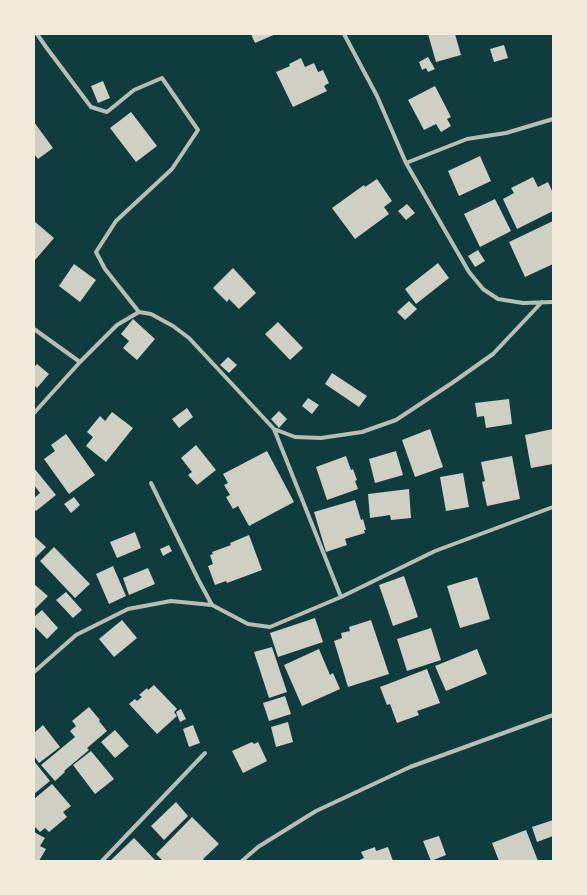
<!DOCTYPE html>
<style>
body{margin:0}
#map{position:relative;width:587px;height:895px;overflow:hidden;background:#0f3d3e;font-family:"Roboto Serif",serif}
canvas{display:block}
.frame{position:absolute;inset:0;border:35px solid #f1e9da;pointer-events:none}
</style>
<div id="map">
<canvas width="587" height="895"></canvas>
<div class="frame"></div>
</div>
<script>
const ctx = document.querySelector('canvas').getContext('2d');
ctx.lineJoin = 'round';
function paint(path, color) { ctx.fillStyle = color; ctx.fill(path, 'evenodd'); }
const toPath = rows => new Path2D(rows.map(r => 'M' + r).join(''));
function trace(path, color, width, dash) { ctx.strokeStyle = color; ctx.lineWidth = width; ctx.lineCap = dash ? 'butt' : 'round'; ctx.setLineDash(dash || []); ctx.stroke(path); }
paint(toPath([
 [251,34,276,34,255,43],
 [428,34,455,34,461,55,436,62],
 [504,45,508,58,494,62,490,49],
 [428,57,435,69,428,72,426,68,422,70,419,62],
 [301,58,305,67,314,63,318,72,323,70,329,83,324,86,327,91,293,107,276,72,290,66,289,64],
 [103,81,110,98,98,103,91,86],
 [435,86,451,117,447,119,451,126,441,132,436,124,424,130,408,100],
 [131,112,157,146,136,162,110,128],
 [34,122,53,148,38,159,34,154],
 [480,156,491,181,459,196,448,171],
 [533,177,538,187,548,182,553,193,553,211,517,229,503,199,514,193,511,188],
 [377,179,392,201,384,207,389,214,355,239,332,208,364,185,365,187],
 [495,199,511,231,480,247,464,214],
 [407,204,415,213,406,220,398,211],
 [34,221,54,238,35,260,34,259],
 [553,221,553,264,525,277,509,242],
 [478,250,485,261,475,267,468,256],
 [438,263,449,278,416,304,405,289],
 [74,264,96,280,80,302,59,286],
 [233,268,256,293,239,309,229,299,227,302,213,288],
 [409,301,417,309,405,320,397,312],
 [133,319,155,339,137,360,123,348,129,341,121,334],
 [278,322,303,348,290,360,265,334],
 [228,357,237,365,229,373,220,365],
 [37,364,49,374,37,388,34,385,34,367],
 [332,373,367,396,359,407,325,384],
 [308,398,319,405,312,414,302,406],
 [509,399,512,424,486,428,484,416,477,417,475,403],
 [187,408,193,417,179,428,172,419],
 [279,411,287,419,279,428,271,419],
 [112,412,133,428,106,462,86,446,93,437,87,432,100,416,105,421],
 [430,429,443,467,415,477,402,440],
 [553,429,553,464,531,468,525,435],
 [66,434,95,475,69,494,44,459,55,451,51,445],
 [196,445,216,470,197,485,188,475,192,472,181,458],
 [267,451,294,502,249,526,238,506,233,509,226,497,230,495,224,485,228,483,223,474],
 [396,451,403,475,375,483,369,459],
 [346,456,351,470,353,469,357,480,355,481,358,489,327,500,316,467],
 [512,456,520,499,487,506,482,482,485,481,481,462],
 [34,468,56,495,36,511,34,509,34,498,40,493,34,485],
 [463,473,469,507,446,511,440,477],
 [409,489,411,518,391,520,390,515,370,518,368,494],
 [74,497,80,505,71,513,64,504],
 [355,500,361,520,363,519,366,530,364,530,365,533,345,539,347,545,326,552,314,512],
 [135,532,141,548,117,558,110,542],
 [249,535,262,570,227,583,226,581,215,585,208,566,213,564,210,555,213,554,212,552,231,545,230,543],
 [34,536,46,547,34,559],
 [169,545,172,551,163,556,160,549],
 [54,547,90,584,75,598,40,561],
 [113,566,126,596,109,604,96,574],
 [148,568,155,584,129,595,123,578],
 [404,576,418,617,393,626,379,585],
 [477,577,490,619,460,628,447,586],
 [34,584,48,596,34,610],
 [66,592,82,610,73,618,56,600],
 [42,610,58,628,47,639,34,626,34,617],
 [315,618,323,642,278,657,270,633],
 [122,620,137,638,114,657,99,639],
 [371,620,389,674,348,687,334,641,342,638,341,633,350,631,349,627],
 [431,628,441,660,407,671,397,639],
 [272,647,287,692,269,698,254,652],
 [319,649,330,675,333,673,340,689,302,706,284,665],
 [477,649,487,674,446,691,435,666],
 [427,669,440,703,417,711,419,715,397,723,390,704,387,705,380,687],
 [154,685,177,709,174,712,177,716,157,734,129,704,135,699,137,701,142,697,139,695,147,688,148,690],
 [285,696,291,714,269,721,263,703],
 [89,707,100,720,99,721,107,731,87,748,89,750,64,771,65,772,55,781,41,765,75,737,70,731,76,726,72,721],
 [181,709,186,719,180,722,176,712],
 [288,722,293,742,276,747,271,727],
 [43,725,60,747,39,763,34,756,34,733],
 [193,725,200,743,189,747,183,729],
 [115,730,129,746,115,758,101,742],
 [252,742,254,744,258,742,267,761,243,773,232,751],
 [91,751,114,779,95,794,73,765],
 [34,761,50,781,34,794],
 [52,784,71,806,63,812,67,817,49,832,45,828,40,832,34,826,34,799],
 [176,802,188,816,164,840,151,826],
 [192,817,219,844,203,859,205,861,163,861,156,854],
 [553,820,553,836,537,842,532,827],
 [526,830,538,861,499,861,492,843],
 [34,832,45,838,40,846,46,849,39,861,34,861],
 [439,836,446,855,431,861,423,841],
 [134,838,156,861,110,861],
 [375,847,376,851,388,847,393,861,357,861,364,858,361,852]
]), '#cfcfc3');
trace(toPath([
 [37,34,46,47,91,107,107,112,134,90,162,78,198,130,172,169,116,221,96,252,105,269,139,312],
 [344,34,377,96,406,163,469,272,483,289,498,299,523,303,553,302],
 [406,163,467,139,506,133,553,119],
 [34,329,80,362],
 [34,413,80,362,117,325,139,312,151,314,173,326,189,338,274,429,295,437,321,438,362,432,396,420,452,383,493,354,542,302],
 [274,429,341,597],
 [151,483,198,579,212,605],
 [34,672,76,635,128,609,171,601,212,605,248,624,270,627,341,597,435,551,553,507],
 [102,861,205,753],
 [242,861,258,847,316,811,410,767,553,715]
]), '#b8beb3', 4);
</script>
